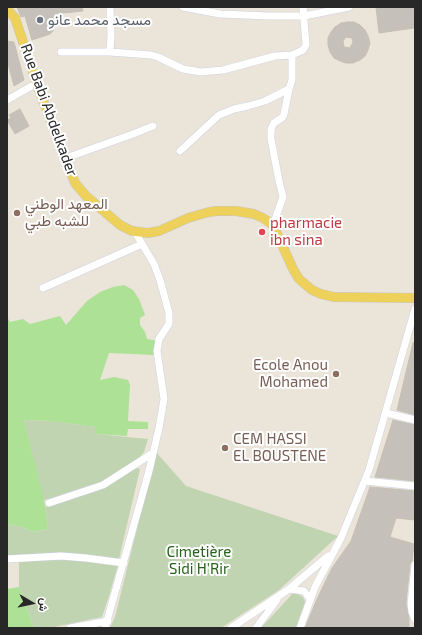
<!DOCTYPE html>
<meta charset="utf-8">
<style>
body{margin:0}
#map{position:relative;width:422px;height:635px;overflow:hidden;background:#eae4d9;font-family:"Exo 2",Vazirmatn,sans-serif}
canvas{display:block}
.frame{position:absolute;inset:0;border:8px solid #282828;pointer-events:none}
.north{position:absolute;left:12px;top:583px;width:40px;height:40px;-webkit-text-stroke:3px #fff;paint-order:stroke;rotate:99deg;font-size:11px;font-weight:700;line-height:16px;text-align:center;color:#282828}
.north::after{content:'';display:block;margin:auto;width:14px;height:18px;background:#282828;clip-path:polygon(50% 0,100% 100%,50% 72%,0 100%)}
</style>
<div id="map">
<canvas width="422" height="635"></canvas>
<div class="frame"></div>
<div class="north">ش</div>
</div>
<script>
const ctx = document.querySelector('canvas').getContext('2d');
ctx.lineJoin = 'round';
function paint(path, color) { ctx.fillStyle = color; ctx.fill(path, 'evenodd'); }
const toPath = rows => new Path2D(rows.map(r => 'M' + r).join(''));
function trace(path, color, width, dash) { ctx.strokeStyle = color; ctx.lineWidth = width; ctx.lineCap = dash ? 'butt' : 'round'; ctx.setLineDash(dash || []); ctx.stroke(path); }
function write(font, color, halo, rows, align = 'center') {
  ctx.font = font + ' "Exo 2",Vazirmatn,sans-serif'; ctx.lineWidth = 4; ctx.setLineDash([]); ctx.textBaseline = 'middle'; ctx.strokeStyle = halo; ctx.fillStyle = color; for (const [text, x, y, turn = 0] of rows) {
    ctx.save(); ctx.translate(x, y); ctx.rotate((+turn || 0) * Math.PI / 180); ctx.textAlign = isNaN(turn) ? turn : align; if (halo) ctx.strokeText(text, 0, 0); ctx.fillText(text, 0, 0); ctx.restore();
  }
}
paint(toPath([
 [124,285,133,290,139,299,145,315,140,318,140,325,145,332,147,339,158,341,154,355,109,353,100,380,114,377,128,380,130,385,128,421,148,422,148,429,128,429,127,436,95,434,95,427,51,421,24,420,43,492,48,529,34,532,21,527,7,524,7,317,10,322,23,319,30,324,60,316,66,325,87,301,100,292,113,287],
 [19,587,34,628,7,628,7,589]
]), '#ace196');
paint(toPath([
 [24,420,51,421,96,427,96,434,148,439,144,452,137,461,105,481,87,489,44,500],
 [156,452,186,486,338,536,279,590,221,628,110,628,115,617],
 [134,467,140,469,119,559,7,557,7,524,21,527,34,532,48,529,45,507,100,489],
 [57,558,118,565,109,596,102,617,49,628,34,628,19,587,19,561],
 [294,592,303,597,305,602,296,628,261,628]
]), '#c0d4b1');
const building = toPath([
 [17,7,82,7,83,11,54,14,53,31,50,34,32,40,25,16,21,17,17,7],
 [376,7,415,7,414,28,379,33,376,7],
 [348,22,354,22,360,25,365,30,368,36,370,43,368,50,365,56,360,60,353,63,346,63,340,61,334,58,330,52,328,45,328,38,331,32,335,27,341,23,348,22],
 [346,37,352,38,353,42,350,48,344,47,343,41,346,37],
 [7,41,14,42,24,80,14,86,7,60,7,41],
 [20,109,29,126,15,134,7,120,11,118,9,115,20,109],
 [413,343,415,343,415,415,397,410,413,343],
 [393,420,415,425,415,481,375,477,393,420],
 [370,487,415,491,415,520,396,518,390,537,414,544,412,561,410,564,406,603,409,618,409,628,305,628,317,599,332,568,351,541,370,487]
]);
paint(building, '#c5c0b9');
trace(building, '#c5c0b3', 1);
const minor = toPath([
 [110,7,111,35,110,52],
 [183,7,220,14,269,16,304,16,349,7],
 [61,52,110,52,151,55,158,57,183,69,201,72,223,70,275,56,292,55],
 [7,100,37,83],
 [180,151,219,115,234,109,248,106,265,101,289,89,292,80,292,55,303,50,306,45,303,7],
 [66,158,133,134,153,126],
 [273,225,283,197,279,181,271,139,271,129,274,123,283,117,284,114,289,89],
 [43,288,142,244],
 [386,413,415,420],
 [365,481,415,486],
 [49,503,103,485,153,453],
 [7,559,61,556,86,558,124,563],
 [415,565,411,604,412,612,415,619],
 [289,589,304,591,310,599],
 [70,628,108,621],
 [105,628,149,471,159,428,164,399,157,351,159,339,169,324,169,313,160,280,154,264,135,232],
 [231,628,289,589,328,556],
 [256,628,277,600],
 [300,628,315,587,341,538,369,470,415,309]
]);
const major = toPath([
 [7,9,15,18,39,90,75,183,86,196,120,225,132,231,148,233,159,231,188,218,209,212,217,211,236,211,254,214,263,218,273,225,293,269,299,279,312,290,321,294,334,297,415,298]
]);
trace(minor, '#cfd1e1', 8);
trace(major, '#c7c7c7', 10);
trace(minor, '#fff', 7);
trace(major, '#eed15b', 9);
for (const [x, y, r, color] of [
 [40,20,4,"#6b7280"],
 [17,213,4,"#8d6e63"],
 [262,232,4,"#e0444e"],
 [336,374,4,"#8d6e63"],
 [225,448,4,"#8d6e63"]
]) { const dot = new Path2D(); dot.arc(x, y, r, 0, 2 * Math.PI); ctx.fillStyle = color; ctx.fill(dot); trace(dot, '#fff', 1.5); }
write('15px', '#5b616d', '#fff', [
 ["مسجد محمد عانو",48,20]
], 'left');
write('15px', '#282828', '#fff', [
 ["Rue Babi Abdelkader",49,110,70]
]);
write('15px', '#785e54', '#fff', [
 ["المعهد الوطني",25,204],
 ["للشبه طبي",25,221],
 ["Ecole Anou",328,365,"right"],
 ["Mohamed",328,382,"right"],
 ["CEM HASSI",233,439],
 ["EL BOUSTENE",233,456]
], 'left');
write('15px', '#be3a42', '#fff', [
 ["pharmacie",270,223],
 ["ibn sina",270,240]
], 'left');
write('15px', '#26621a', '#fff', [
 ["Cimetière",199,552],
 ["Sidi H'Rir",199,569]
]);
</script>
